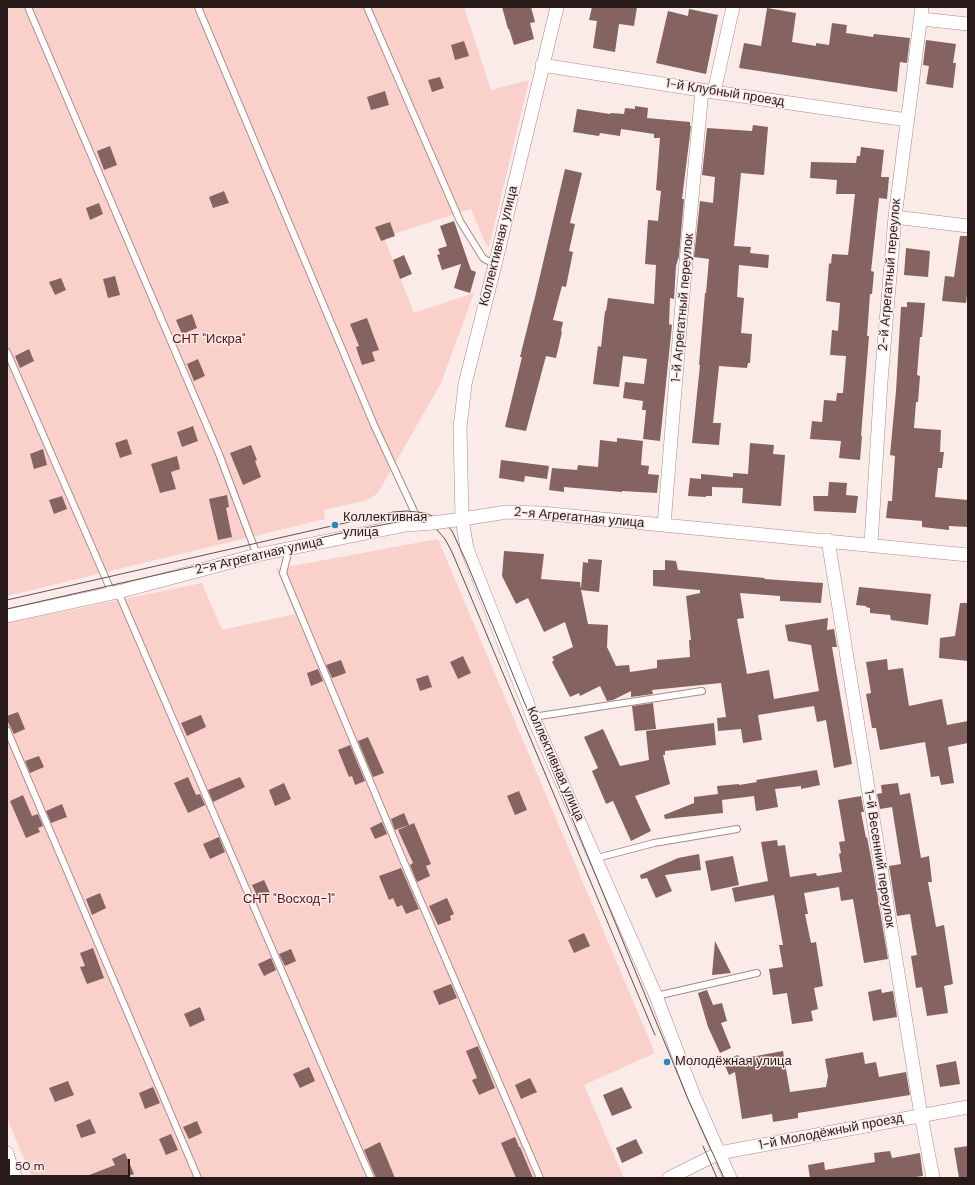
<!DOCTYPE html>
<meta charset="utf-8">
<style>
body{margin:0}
#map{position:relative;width:975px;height:1185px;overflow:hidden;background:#faebe9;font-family:"DM Sans",sans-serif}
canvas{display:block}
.frame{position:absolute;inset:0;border:8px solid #281a19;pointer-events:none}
.scale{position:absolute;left:8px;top:1159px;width:122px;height:18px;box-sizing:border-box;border:2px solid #281a19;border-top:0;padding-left:5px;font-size:12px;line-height:14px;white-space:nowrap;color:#281a19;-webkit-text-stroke:3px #faebe9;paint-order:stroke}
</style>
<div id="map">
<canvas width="975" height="1185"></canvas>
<div class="frame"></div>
<div class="scale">50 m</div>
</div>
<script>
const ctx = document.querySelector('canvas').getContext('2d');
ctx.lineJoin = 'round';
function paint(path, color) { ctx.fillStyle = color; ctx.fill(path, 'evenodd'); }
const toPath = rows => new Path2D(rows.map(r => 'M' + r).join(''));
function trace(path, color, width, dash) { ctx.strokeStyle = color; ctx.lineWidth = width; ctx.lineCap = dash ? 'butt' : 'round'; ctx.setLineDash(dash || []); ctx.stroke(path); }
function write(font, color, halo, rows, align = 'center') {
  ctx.font = font + ' "DM Sans",sans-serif'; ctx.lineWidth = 3; ctx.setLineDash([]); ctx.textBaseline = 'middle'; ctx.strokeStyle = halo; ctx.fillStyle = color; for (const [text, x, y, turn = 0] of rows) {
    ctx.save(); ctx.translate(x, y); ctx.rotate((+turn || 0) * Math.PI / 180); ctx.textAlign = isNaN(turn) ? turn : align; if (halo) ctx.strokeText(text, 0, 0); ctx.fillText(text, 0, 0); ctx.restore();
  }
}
paint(toPath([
 [7,7,464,7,491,90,529,80,489,247,485,243,471,209,384,237,414,313,474,293,441,383,378,493,368,500,324,510,325,519,7,596],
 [438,539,655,1053,584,1085,624,1178,32,1178,7,1118,7,623,202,583,222,630,295,614,276,569]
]), '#fad0cb');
paint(toPath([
 [502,7,531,7,535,22,530,23,534,39,514,45,509,29,508,29],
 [592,7,637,7,634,26,619,24,615,52,593,48,597,21,589,20],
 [767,8,796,13,792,42,816,46,816,43,829,45,832,23,847,25,846,33,873,37,874,34,910,38,907,63,900,62,897,92,739,68,744,43,761,46],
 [689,9,718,15,706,74,656,63,668,11,688,16],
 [926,40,956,44,953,63,956,63,953,88,926,84,929,66,923,65],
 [464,41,469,56,455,60,451,45],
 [440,77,444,88,432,92,428,80],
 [385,91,389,105,371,110,367,97],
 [635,106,648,108,647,118,690,122,690,126,691,126,682,199,684,199,679,256,676,266,674,299,670,298,669,324,672,325,660,441,643,439,646,410,642,410,643,401,623,398,625,382,644,384,647,359,623,356,619,387,593,384,598,346,601,347,605,311,606,311,608,298,654,304,656,265,645,264,648,220,658,221,661,191,656,190,660,138,654,138,654,134,621,129,620,136,600,133,599,136,573,132,577,109,610,114,611,113,624,114,625,108,635,109],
 [753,125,768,127,764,175,741,173,734,246,751,247,750,253,769,255,768,268,739,265,737,297,744,298,741,333,752,334,750,363,748,363,747,368,719,366,713,423,721,423,719,445,692,443,700,365,699,365,705,293,706,293,709,259,694,257,700,201,713,203,715,177,702,175,707,128,752,131],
 [110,146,117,165,104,170,97,151],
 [861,147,884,150,881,177,889,177,887,199,879,198,871,271,874,272,872,294,870,294,867,336,869,336,861,436,862,436,860,460,839,458,841,441,810,439,812,421,822,422,824,400,836,401,837,393,843,393,846,356,830,355,832,330,838,331,840,303,826,301,829,263,831,264,832,254,848,255,855,194,836,194,837,180,810,178,811,162,856,163,857,156,860,156],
 [565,169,582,173,570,223,575,224,569,251,573,252,566,287,562,286,553,320,563,322,561,331,562,332,556,358,546,356,526,431,505,427,522,357,520,357,535,297],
 [224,191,229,203,213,208,209,197],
 [99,203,103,214,90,220,86,208],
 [454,221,471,270,476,272,470,293,454,288,461,264,442,270,437,255,440,254,438,249,447,246,440,226],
 [390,222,395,236,381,241,375,227],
 [960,236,968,236,968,287,966,303,942,301,945,276,954,277],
 [906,248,930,251,928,277,904,275],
 [404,255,412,274,400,279,393,260],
 [115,276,120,295,108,298,103,279],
 [61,278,66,290,55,295,49,282],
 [907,302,925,303,922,337,920,337,917,375,920,376,918,402,916,402,914,428,941,430,940,452,944,452,942,468,938,468,935,497,968,500,968,527,949,526,949,530,922,527,922,521,886,518,888,501,892,501,895,456,890,455,896,391,901,307,907,307],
 [192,314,197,328,182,334,176,320],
 [367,318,379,350,372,352,375,361,362,365,356,347,359,346,350,324],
 [29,349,34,361,20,368,15,356],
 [198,359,205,376,194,381,187,364],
 [193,426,198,441,182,447,177,432],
 [617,438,643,441,641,465,649,466,648,474,659,475,657,493,622,491,622,492,564,487,564,492,549,490,552,468,577,470,578,465,598,467,600,440,617,442],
 [127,439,132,454,120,458,115,443],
 [750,443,774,445,773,454,785,455,781,506,742,503,743,488,712,487,712,496,706,496,706,497,688,496,690,478,701,479,701,474,733,477,733,473,748,474],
 [251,445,257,460,255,461,261,477,243,485,230,453],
 [43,449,47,465,34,469,30,454],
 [177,456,180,469,171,472,176,489,160,493,151,464],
 [501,460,549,466,547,479,525,476,524,482,499,478],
 [829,482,847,483,846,495,858,496,856,513,814,511,813,496,828,496],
 [227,495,229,507,226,508,232,537,218,540,209,499],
 [62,496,67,509,54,514,49,500],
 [504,551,544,554,541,579,580,582,581,589,583,562,588,563,588,559,602,560,599,592,581,590,588,624,608,625,607,647,616,666,629,665,630,672,657,668,657,660,690,657,689,640,691,640,686,596,700,593,700,590,653,586,653,570,665,570,665,560,676,561,678,570,765,578,764,579,823,583,821,603,780,601,780,596,740,593,744,618,737,619,747,674,769,670,774,699,819,691,811,645,788,641,785,625,828,618,827,630,834,629,837,647,832,647,852,764,834,768,826,720,817,722,814,706,758,715,762,740,743,743,741,729,718,731,717,718,726,717,721,683,652,690,653,694,631,697,631,691,613,700,607,701,600,686,580,696,579,693,570,697,552,662,554,660,552,657,573,647,565,622,544,632,528,598,516,604,502,576],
 [859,587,931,594,928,625,891,620,890,615,870,613,870,608,866,607,866,606,856,605],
 [960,603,968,603,968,661,939,658,940,638,955,636],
 [463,656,471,673,458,679,450,662],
 [887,659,888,670,903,668,909,706,942,699,947,725,968,721,968,743,948,747,954,783,941,785,939,776,931,777,925,742,880,750,876,728,872,728,866,694,871,693,866,662],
 [341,660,346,673,332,678,326,665],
 [318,669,323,681,311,686,307,673],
 [428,675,432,687,420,691,416,679],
 [653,703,656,729,635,731,632,706],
 [18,712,25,729,14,734,7,720,7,716],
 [201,715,206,727,187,736,181,723],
 [714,723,716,745,665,751,665,755,663,755,670,784,635,796,651,831,631,841,613,801,606,804,592,771,598,768,584,737,603,729,620,766,649,760,646,731],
 [368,737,384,773,373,777,358,741],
 [350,745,365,781,355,785,352,776,349,777,338,750],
 [39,756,44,767,30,773,25,761],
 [817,770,820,785,801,789,801,786,775,789,778,807,756,811,754,796,722,800,723,813,665,819,664,815,694,803,694,797,718,794,717,786,739,784,739,785,757,782,756,780],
 [188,777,196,795,200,794,205,805,188,813,174,783],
 [240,777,245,787,213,802,208,790],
 [284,783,291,799,275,806,269,790],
 [898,783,900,795,910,793,921,858,929,856,932,882,928,882,936,927,944,925,953,984,944,986,948,1013,927,1016,922,987,916,988,911,956,917,955,910,914,897,916,889,866,901,864,892,807,880,809,877,794,882,793,881,785],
 [519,791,527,810,515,815,507,796],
 [23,795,32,816,38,814,43,826,38,828,40,832,26,838,10,801],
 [861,796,864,812,861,812,866,838,867,837,873,869,888,959,864,963,853,899,841,901,839,887,804,893,808,914,805,914,811,943,816,942,823,986,814,988,818,1009,811,1011,813,1021,792,1024,787,993,773,995,769,969,783,967,779,945,783,945,774,895,735,902,732,888,768,881,761,842,777,840,778,846,785,845,790,877,816,873,817,876,842,872,839,854,841,853,839,842,845,841,838,800],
 [62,804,67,817,51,823,46,811],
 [404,813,409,825,395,830,391,819],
 [382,822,387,834,375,839,370,828],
 [414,823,431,864,426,866,430,876,417,882,410,865,413,863,398,830],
 [219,837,225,852,210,859,203,844],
 [699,854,701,870,665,875,672,891,656,898,647,878,641,879,640,875,678,858],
 [733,856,739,885,711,891,705,861],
 [401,868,419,909,406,914,402,905,397,907,393,898,389,900,379,876],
 [264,880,270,893,258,898,252,885],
 [100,893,106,908,92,915,86,899],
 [447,898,454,914,450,916,451,920,438,925,429,906],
 [584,933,590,946,574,953,568,940],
 [715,941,731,973,712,975],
 [93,948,104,978,87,984,80,967,85,966,80,953],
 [291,949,296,961,285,966,279,954],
 [271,958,276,970,264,976,258,964],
 [451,984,457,998,439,1005,433,991],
 [881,989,882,993,893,991,897,1017,873,1021,868,992],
 [707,990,713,1005,722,1003,727,1021,721,1023,731,1048,720,1053,708,1027,698,993],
 [200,1007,205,1020,190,1027,184,1014],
 [478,1046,495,1088,479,1095,472,1080,477,1078,466,1051],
 [783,1051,790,1092,826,1087,828,1076,825,1059,863,1052,865,1064,876,1062,879,1077,906,1072,910,1095,798,1113,798,1118,773,1122,772,1114,742,1119,735,1072,729,1075,723,1061,738,1055,740,1059],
 [956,1061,960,1084,940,1087,936,1065],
 [309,1067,315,1081,300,1088,293,1074],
 [530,1078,537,1092,521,1099,515,1085],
 [68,1081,74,1095,55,1102,49,1088],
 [153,1087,160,1103,145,1109,139,1093],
 [622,1087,632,1108,612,1116,603,1095],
 [90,1119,96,1133,81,1138,76,1125],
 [197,1121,202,1133,189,1139,183,1127],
 [171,1134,178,1150,166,1155,159,1139],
 [515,1137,519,1147,520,1147,533,1178,516,1178,501,1143],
 [636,1139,643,1153,622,1163,616,1148],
 [380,1142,395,1178,376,1178,364,1150],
 [968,1146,968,1178,959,1178,954,1148],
 [890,1151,892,1158,920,1153,923,1176,907,1178,810,1178,808,1165,824,1162,825,1170,875,1162,874,1153],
 [125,1153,134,1174,124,1178,84,1178,84,1177,115,1165,112,1159]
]), '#846360');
const service = toPath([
 [28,7,219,454,257,555],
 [198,7,374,425,420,524],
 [367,7,460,221,483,258,495,265],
 [7,352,112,593],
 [289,549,283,573,403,860,540,1178],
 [118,592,371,1178],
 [533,717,702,691],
 [7,730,198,1178],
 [597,858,654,843,737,829],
 [656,996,757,973]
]);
const minor = toPath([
 [557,7,495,265,465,384,460,428,462,519,467,549,533,717,656,996,694,1096,730,1178],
 [921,19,968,24],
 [542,65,714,92,907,120],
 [714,92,733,7],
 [895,217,968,226],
 [456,520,507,512,541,513,968,555],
 [664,525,681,316,702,90],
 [828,540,921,1115,933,1178],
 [871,544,881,381,895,217,922,7],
 [7,616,118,592,257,555,406,525,432,523],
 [7,1153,12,1170,16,1178],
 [669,1178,719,1153,968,1107]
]);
trace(service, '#ac8985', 8);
trace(minor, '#ac8985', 14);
trace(service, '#fff', 6);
trace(minor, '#fff', 13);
trace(toPath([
 [7,600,393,512,407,511,426,513,436,518,446,524,452,531,466,561,688,1099,724,1178],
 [7,609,355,530,403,521,413,521,431,523,445,539,452,552,655,1035],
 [703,1146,717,1178]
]), '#5f514f', 1);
const minorBridge = toPath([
 [432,523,456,520]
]);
trace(minorBridge, '#ac8985', 14, []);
trace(minorBridge, '#fff', 13);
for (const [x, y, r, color] of [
 [335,525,4,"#2c87b4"],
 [667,1062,4,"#2c87b4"]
]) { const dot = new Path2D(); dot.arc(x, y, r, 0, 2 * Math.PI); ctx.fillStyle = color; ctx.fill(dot); trace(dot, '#faebe9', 1.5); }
write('13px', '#281a19', '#faebe9', [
 ["1-й Клубный проезд",725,93,9],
 ["Коллективная улица",499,246,-76],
 ["2-й Агрегатный переулок",890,275,-85],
 ["1-й Агрегатный переулок",683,308,-85],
 ["2-я Агрегатная улица",579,518,5],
 ["2-я Агрегатная улица",259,556,-13],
 ["Коллективная улица",555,764,66],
 ["1-й Весенний переулок",879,859,81],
 ["1-й Молодёжный проезд",831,1132,-11]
]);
write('13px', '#571212', '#faebe9', [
 ["СНТ \"Искра\"",209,340],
 ["СНТ \"Восход-1\"",289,900]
]);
write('13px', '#281a19', '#faebe9', [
 ["Коллективная",343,518],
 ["улица",343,533],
 ["Молодёжная улица",675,1062]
], 'left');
</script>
